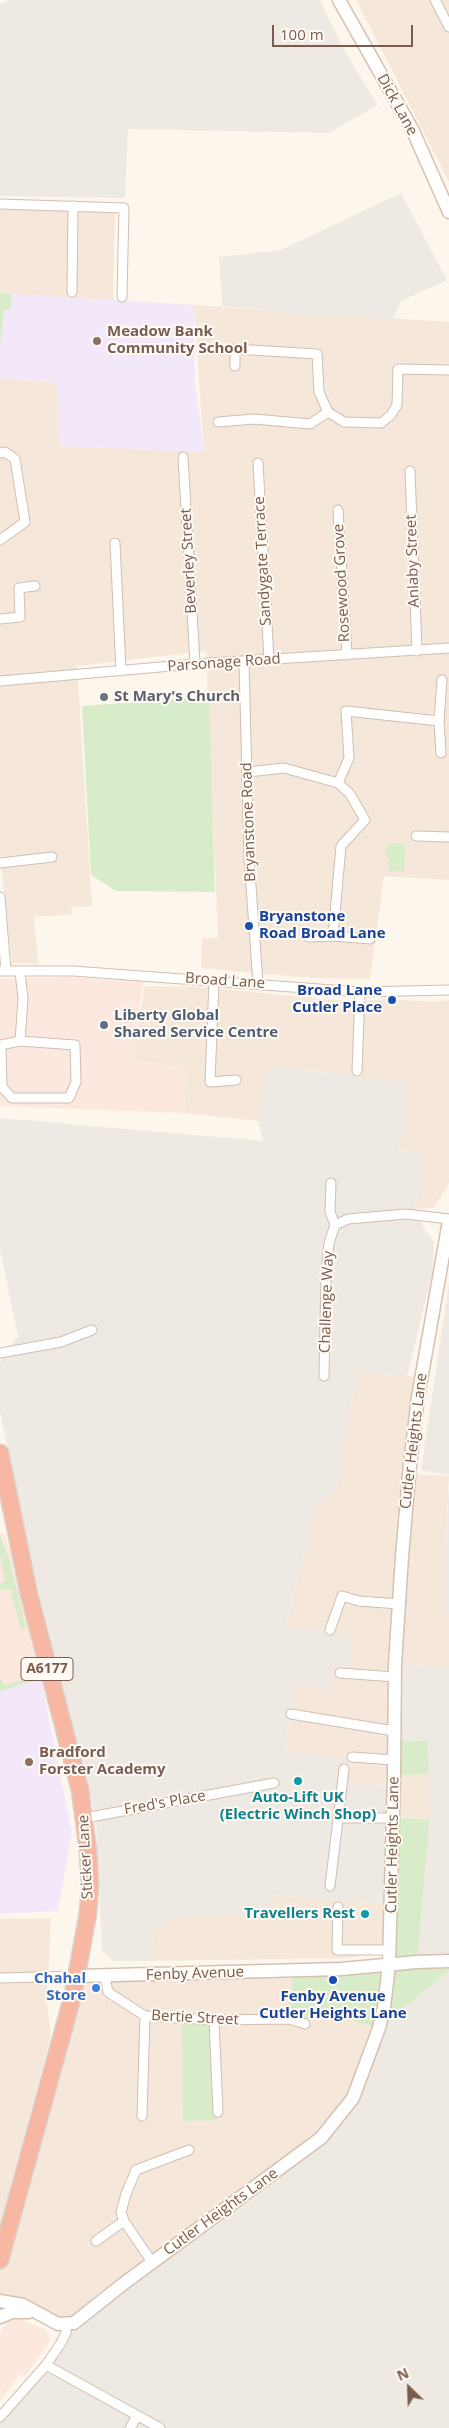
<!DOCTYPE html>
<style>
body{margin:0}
#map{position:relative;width:449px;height:2428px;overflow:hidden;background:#fdf6ec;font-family:"Open Sans",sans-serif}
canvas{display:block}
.north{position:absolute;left:384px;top:2363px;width:50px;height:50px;-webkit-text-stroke:4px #fffaf3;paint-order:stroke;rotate:336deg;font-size:14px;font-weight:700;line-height:20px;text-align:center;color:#7a5c4d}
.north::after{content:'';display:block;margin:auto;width:18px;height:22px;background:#7a5c4d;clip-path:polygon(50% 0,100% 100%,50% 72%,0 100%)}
.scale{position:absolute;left:272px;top:25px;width:141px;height:22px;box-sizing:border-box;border:2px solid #7a5c4d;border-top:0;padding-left:6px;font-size:15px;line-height:18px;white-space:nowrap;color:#7a5c4d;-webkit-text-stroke:4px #fffaf3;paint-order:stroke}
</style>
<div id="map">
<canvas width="449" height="2428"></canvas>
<div class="north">N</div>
<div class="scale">100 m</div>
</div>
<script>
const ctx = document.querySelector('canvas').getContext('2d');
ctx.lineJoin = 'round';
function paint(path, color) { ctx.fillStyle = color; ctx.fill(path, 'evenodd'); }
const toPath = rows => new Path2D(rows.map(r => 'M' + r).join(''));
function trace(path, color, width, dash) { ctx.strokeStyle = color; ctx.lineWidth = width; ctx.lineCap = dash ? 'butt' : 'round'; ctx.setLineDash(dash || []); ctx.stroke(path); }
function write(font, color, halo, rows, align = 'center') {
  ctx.font = font + ' "Open Sans",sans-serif'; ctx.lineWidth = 4; ctx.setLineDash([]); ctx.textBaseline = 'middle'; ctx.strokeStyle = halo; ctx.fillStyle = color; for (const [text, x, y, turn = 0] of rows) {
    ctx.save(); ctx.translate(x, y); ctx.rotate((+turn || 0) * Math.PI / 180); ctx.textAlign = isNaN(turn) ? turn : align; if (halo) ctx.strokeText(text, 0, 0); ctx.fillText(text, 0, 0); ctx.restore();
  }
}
paint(toPath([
 [356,0,449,0,449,182],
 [0,208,115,212,113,301,0,293],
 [194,305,449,322,449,880,384,876,370,979,312,978,201,968,202,938,218,938,206,651,77,666,92,906,71,907,72,914,34,917,38,964,12,963,0,854,0,378,58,383,59,446,204,452],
 [145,986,199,987,356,1002,385,999,436,1002,449,1000,449,1183,434,1208,415,1209,423,1155,399,1150,405,1082,269,1066,258,1121,184,1113,186,1068,132,1060],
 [357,1372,421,1377,411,1474,449,1476,443,1578,443,1611,449,1612,449,1667,395,1664,389,1699,387,1786,347,1783,350,1759,285,1753,294,1684,331,1668,351,1670,351,1634,285,1628,317,1502,335,1492],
 [429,1774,430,1819,393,1818,394,1775],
 [272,1895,386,1904,381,1952,348,1958,153,1961,152,1930,173,1918,264,1912],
 [51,1918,47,2003,51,2036,0,2224,0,1919],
 [293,1970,289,2019,342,2018,379,2028,362,2074,321,2138,74,2323,0,2301,0,2260,73,1995,105,1977],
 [214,2020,218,2119,183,2121]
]), '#f5e8da');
paint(toPath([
 [68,977,143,982,132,1060,186,1068,184,1113,0,1106,0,979],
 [3,1532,13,1558,41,1679,0,1691,0,1533],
 [77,1976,105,1977,108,1992,73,1995],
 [19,2318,46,2330,49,2335,49,2343,25,2376,20,2374,0,2400,0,2334,2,2328,8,2322]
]), '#fde8e0');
paint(toPath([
 [9,0,320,0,345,52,378,105,329,133,128,129,125,198,0,196,0,4],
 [401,193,447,280,401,301,393,319,281,314,260,309,222,306,219,257,281,250],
 [269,1066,406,1082,399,1150,423,1155,415,1209,425,1230,434,1242,432,1274,407,1376,357,1372,335,1492,317,1502,285,1627,352,1634,351,1670,331,1668,332,1690,294,1685,285,1752,350,1759,348,1783,387,1786,386,1904,272,1895,265,1912,173,1918,152,1930,153,1961,113,1961,102,1950,96,1819,37,1584,0,1412,0,1362,18,1336,0,1249,0,1118,263,1141,258,1121],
 [449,1283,449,1475,421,1470],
 [449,1485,449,1612,443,1611,443,1578],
 [395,1664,449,1667,449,1961,417,1962,430,1819,427,1741,394,1740],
 [449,1971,449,2428,0,2428,0,2417,66,2333,321,2138,353,2098,379,2028]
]), '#efe9e4');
paint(toPath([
 [0,293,194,305,195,385,205,452,59,446,58,383,0,378],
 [41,1679,72,1832,58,1911,0,1914,0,1691]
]), '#f3e8fa');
paint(toPath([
 [0,293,12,294,10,310,4,310,0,345],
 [209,697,215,892,116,891,91,875,82,706],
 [393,843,406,844,404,872,389,871,389,858,385,857,386,848],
 [0,1535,10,1561,26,1628,21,1630,10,1589,0,1591,0,1583,5,1582,0,1556],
 [32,1671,38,1673,41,1679,0,1691,0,1676,4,1685,31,1678],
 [394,1740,427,1741,429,1774,394,1775],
 [393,1818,430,1819,417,1961,449,1961,449,1971,379,2028,342,2018,289,2019,293,1970,389,1964],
 [182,2018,214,2020,218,2120,183,2121]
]), '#d8ecc9');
const street = toPath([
 [435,0,449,27],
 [0,204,124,208,122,297],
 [72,292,73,206],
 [235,366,235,349,317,354,319,392,328,412],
 [218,422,254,419,310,424,328,412,344,422,381,423,391,415,397,405,398,369,449,370],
 [0,453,5,452,15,459,25,522,0,540],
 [183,457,195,664],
 [258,463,269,660],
 [410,471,417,651],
 [338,510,347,655],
 [115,543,121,671],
 [0,619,20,617,19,588,35,586],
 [244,661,249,858,258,983],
 [0,681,195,664,449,648],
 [441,753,439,721,442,680],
 [248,772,284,768,338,783,350,794,365,820,341,846,333,936],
 [338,783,349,758,346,711,439,721],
 [416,836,449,837],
 [0,863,52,857],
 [0,897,6,971],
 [308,937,333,936,370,939],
 [0,971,73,971,360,992,449,990],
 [214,981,210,1082,236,1080],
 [20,1041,23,999,20,972],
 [0,1045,20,1041,75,1045,76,1082,69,1098,12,1098,2,1087,1,1045],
 [357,1071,360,992],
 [331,1183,330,1212,335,1225],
 [0,1353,61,1342,92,1330],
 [324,1376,326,1274,329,1243,335,1225,348,1219,406,1214,449,1219],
 [330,1630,342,1596,359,1601,399,1604],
 [340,1673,395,1677],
 [291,1714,394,1731],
 [352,1757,394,1760],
 [85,1818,274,1783],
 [338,1818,393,1818],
 [330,1886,344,1769],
 [338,1907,337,1950,390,1950],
 [105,1977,108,1992,145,2016,214,2020,289,2019,305,2024],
 [0,1978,77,1976],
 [214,2020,218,2112],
 [142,2116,145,2016],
 [96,2241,124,2221],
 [152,2262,124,2221,121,2212,126,2194,136,2170,189,2150],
 [46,2365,160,2428],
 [0,2417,46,2365,61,2343,66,2333,66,2325],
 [130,2428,137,2416]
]);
const secondary = toPath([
 [339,0,413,131,449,212],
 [77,1976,341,1969,417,1962,449,1961],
 [0,2301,23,2305,58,2324,74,2323,123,2284,321,2138,353,2098,379,2028,384,2008,389,1964,394,1775,395,1664,402,1557,409,1474,418,1397,449,1221],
 [0,2317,12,2312,29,2312]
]);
const highway = toPath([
 [0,1453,29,1594,80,1790,88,1850,90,1886,88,1913,73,1995,0,2260]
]);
trace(street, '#d1beb0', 11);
trace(secondary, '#d6c0b0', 15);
trace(highway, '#dad1cd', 19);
trace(street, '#fff', 9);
trace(secondary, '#fff', 12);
trace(highway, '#f7b7a3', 16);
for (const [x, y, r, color] of [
 [97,341,5,"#8d6e63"],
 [104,697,5,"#6b7280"],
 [249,926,5,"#1a4fb4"],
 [392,1000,5,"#1a4fb4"],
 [104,1025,5,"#5c6f8a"],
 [29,1762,5,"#8d6e63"],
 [298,1781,5,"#0f9aa8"],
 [365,1914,5,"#0f9aa8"],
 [333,1980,5,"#1a4fb4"],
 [96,1988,5,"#3f7fe0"]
]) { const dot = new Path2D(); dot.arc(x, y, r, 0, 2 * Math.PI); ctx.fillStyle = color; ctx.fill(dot); trace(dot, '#fffaf3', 2); }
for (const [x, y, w] of [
 [47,1669,52]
]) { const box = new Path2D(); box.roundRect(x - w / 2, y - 11.5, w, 23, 4); ctx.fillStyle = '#fffaf3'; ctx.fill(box); trace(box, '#7a5c4d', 1); }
write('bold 14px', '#7a5c4d', null, [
 ["A6177",47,1669]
]);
write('15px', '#7a5c4d', '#fffaf3', [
 ["Dick Lane",397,105,61],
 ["Beverley Street",189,561,-93],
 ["Sandygate Terrace",263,561,-93],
 ["Anlaby Street",413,561,-92],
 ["Rosewood Grove",342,583,-93],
 ["Parsonage Road",224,663,-4],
 ["Bryanstone Road",249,822,-92],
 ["Broad Lane",225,981,4],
 ["Challenge Way",327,1302,-88],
 ["Cutler Heights Lane",414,1441,-83],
 ["Fred's Place",165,1803,-10],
 ["Cutler Heights Lane",393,1845,-89],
 ["Sticker Lane",86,1857,-93],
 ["Fenby Avenue",195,1974,-2],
 ["Bertie Street",195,2018,3],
 ["Cutler Heights Lane",221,2212,-36]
]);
write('bold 15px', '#785e54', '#fffaf3', [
 ["Meadow Bank",107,332],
 ["Community School",107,349],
 ["Bradford",39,1753],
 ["Forster Academy",39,1770]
], 'left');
write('bold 15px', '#5b616d', '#fffaf3', [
 ["St Mary's Church",114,697]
], 'left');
write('bold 15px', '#164399', '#fffaf3', [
 ["Bryanstone",259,917],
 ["Road Broad Lane",259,934],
 ["Broad Lane",382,991,"right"],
 ["Cutler Place",382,1008,"right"],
 ["Fenby Avenue",333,1997,"center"],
 ["Cutler Heights Lane",333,2014,"center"]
], 'left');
write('bold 15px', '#4e5e75', '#fffaf3', [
 ["Liberty Global",114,1016],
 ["Shared Service Centre",114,1033]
], 'left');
write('bold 15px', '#0d838f', '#fffaf3', [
 ["Auto-Lift UK",298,1798],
 ["(Electric Winch Shop)",298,1815],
 ["Travellers Rest",355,1914,"right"]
]);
write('bold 15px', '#366cbe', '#fffaf3', [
 ["Chahal",86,1979],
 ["Store",86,1996]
], 'right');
</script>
